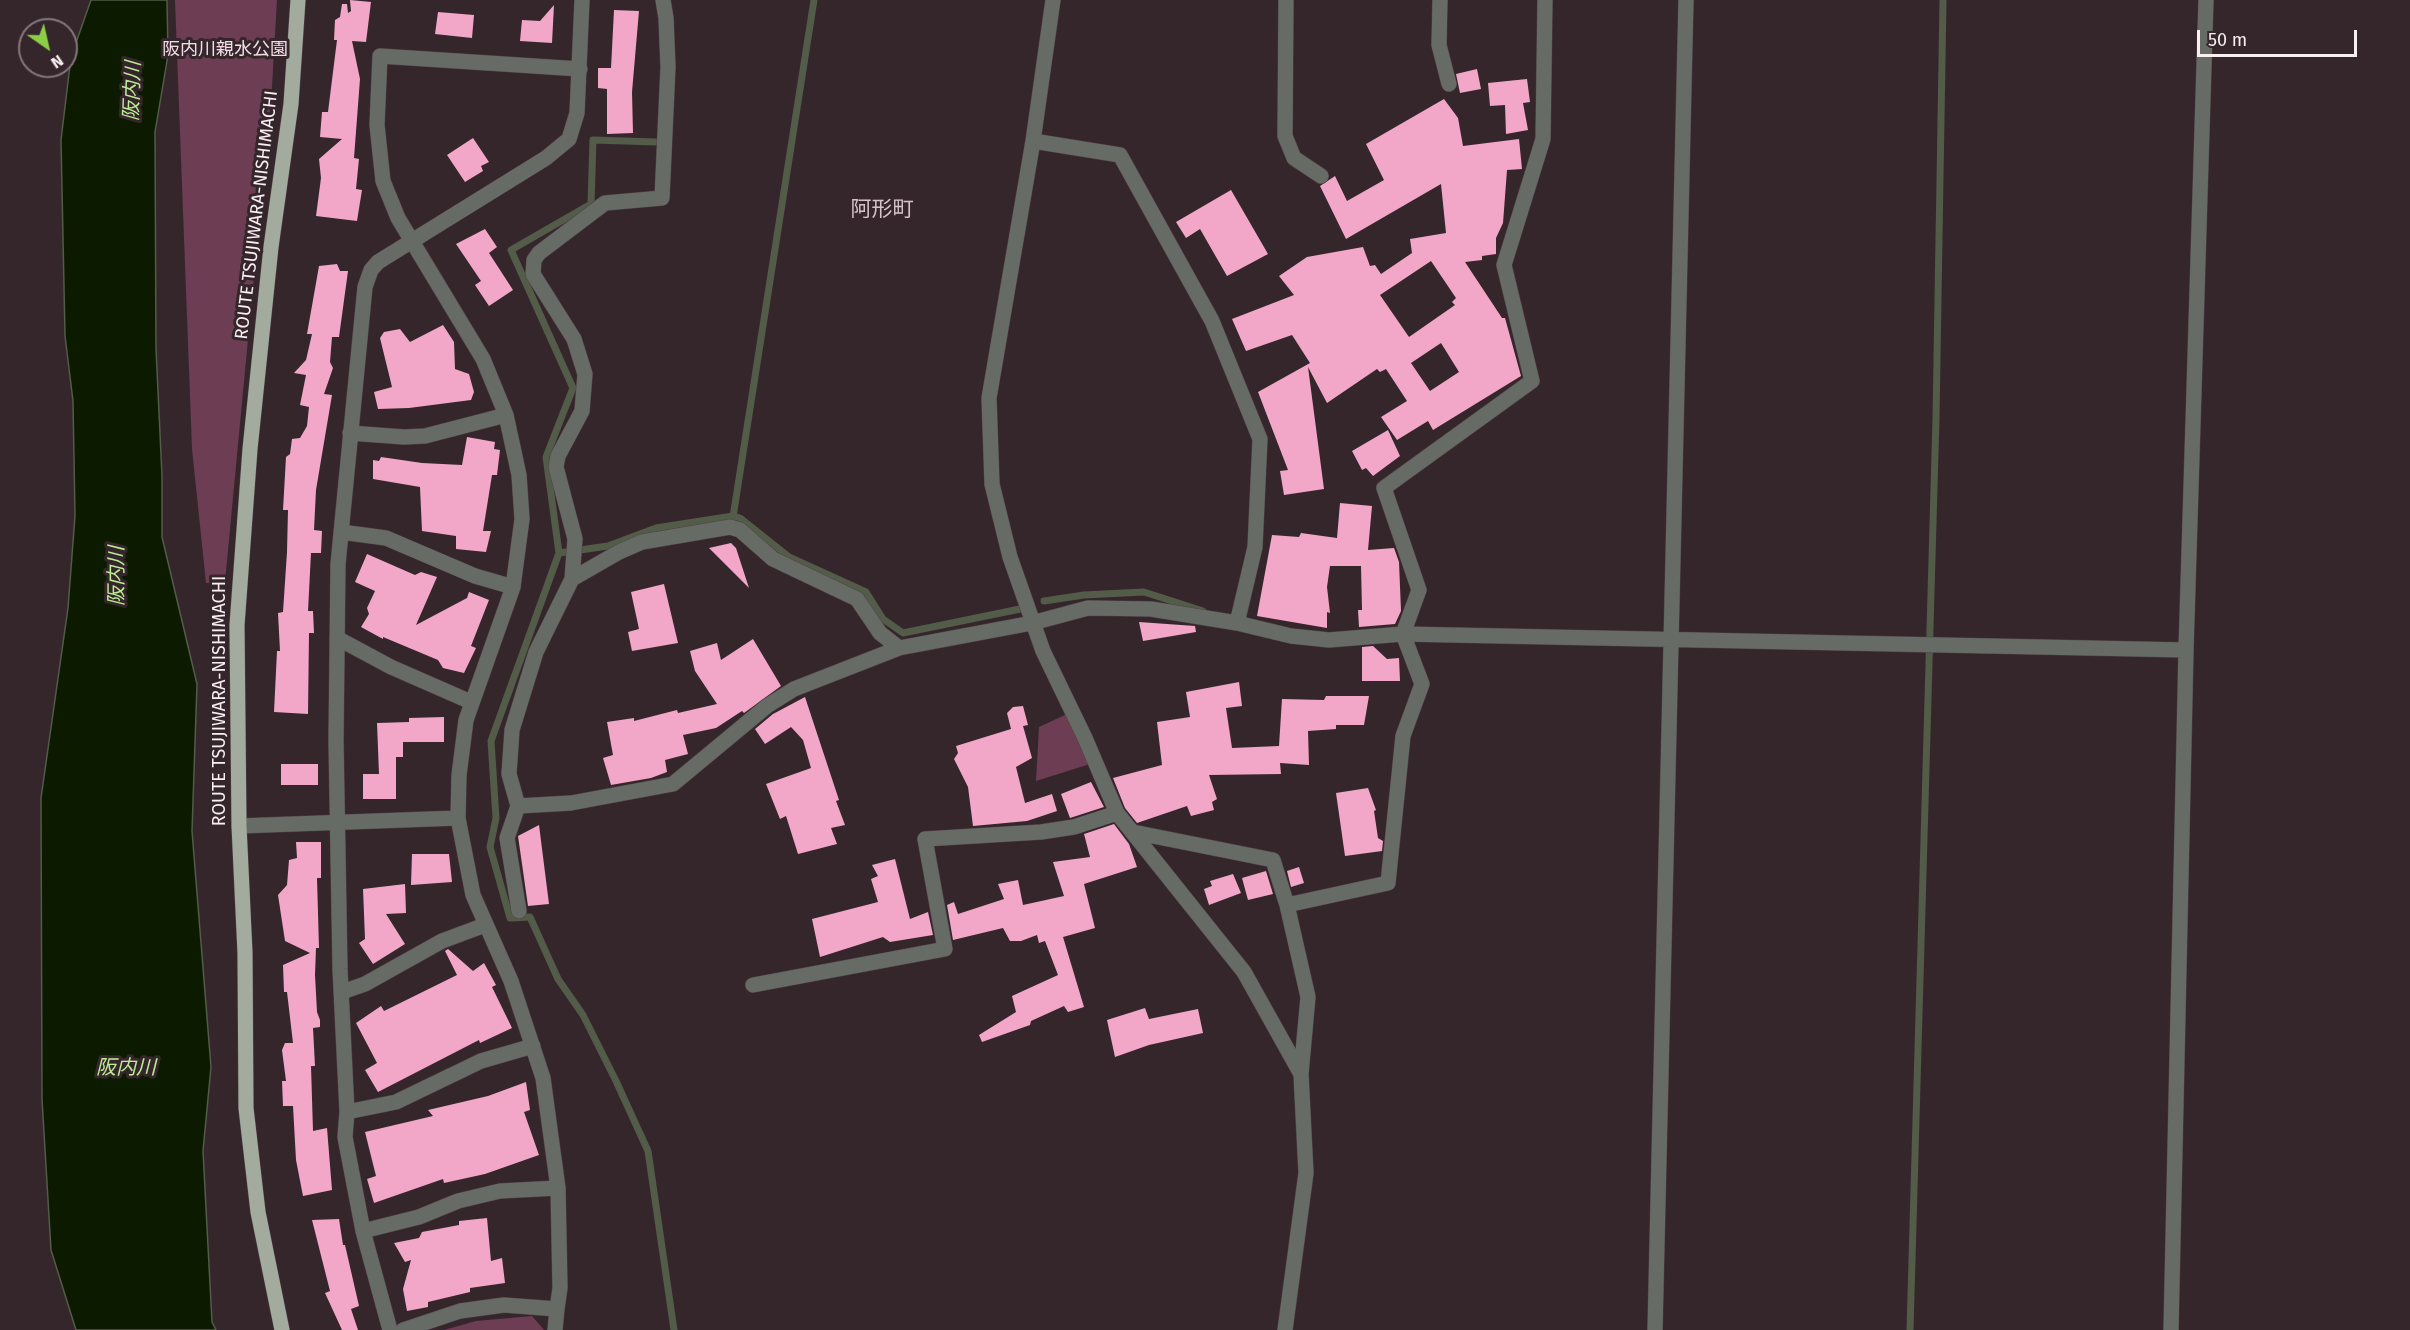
<!DOCTYPE html>
<meta charset="utf-8">
<style>
body{margin:0}
#map{position:relative;width:2410px;height:1330px;overflow:hidden;background:#35262c;font-family:"Fira Sans",sans-serif}
canvas{display:block}
.north{position:absolute;left:18px;top:18px;width:60px;height:60px;box-sizing:border-box;background:#35262c;border:2px solid #83767c;border-radius:50%;rotate:146deg;font-size:16px;font-weight:700;line-height:24px;text-align:center;color:#f9eff3}
.north::after{content:'';display:block;margin:auto;width:21px;height:27px;background:#8bce46;clip-path:polygon(50% 0,100% 100%,50% 72%,0 100%)}
.scale{position:absolute;left:2197px;top:30px;width:160px;height:27px;box-sizing:border-box;border:3px solid #f9eff3;border-top:0;padding-left:8px;font-size:18px;line-height:21px;white-space:nowrap;color:#f9eff3;-webkit-text-stroke:4px #35262c;paint-order:stroke}
</style>
<div id="map">
<canvas width="2410" height="1330"></canvas>
<div class="north">N</div>
<div class="scale">50 m</div>
</div>
<script>
const ctx = document.querySelector('canvas').getContext('2d');
ctx.lineJoin = 'round';
function paint(path, color) { ctx.fillStyle = color; ctx.fill(path, 'evenodd'); }
const toPath = rows => new Path2D(rows.map(r => 'M' + r).join(''));
function trace(path, color, width, dash) { ctx.strokeStyle = color; ctx.lineWidth = width; ctx.lineCap = dash ? 'butt' : 'round'; ctx.setLineDash(dash || []); ctx.stroke(path); }
function write(font, color, halo, rows, align = 'center') {
  ctx.font = font + ' "Fira Sans","Noto Sans JP",sans-serif'; ctx.lineWidth = 6; ctx.setLineDash([]); ctx.textBaseline = 'middle'; ctx.strokeStyle = halo; ctx.fillStyle = color; for (const [text, x, y, turn = 0] of rows) {
    ctx.save(); ctx.translate(x, y); ctx.rotate((+turn || 0) * Math.PI / 180); ctx.textAlign = isNaN(turn) ? turn : align; if (halo) ctx.strokeText(text, 0, 0); ctx.fillText(text, 0, 0); ctx.restore();
  }
}
paint(toPath([
 [175,0,277,0,272,86,225,582,206,583,192,449],
 [1067,714,1090,764,1036,781,1039,727],
 [532,1316,544,1330,444,1330,476,1321]
]), '#6d3d54');
const water = toPath([
 [91,0,167,0,168,55,155,132,156,349,162,476,162,537,197,684,192,831,211,1067,203,1151,212,1322,216,1330,76,1330,51,1250,42,1099,41,798,68,608,75,516,73,401,65,336,61,140,71,57,91,0]
]);
paint(water, '#0c1b00');
trace(water, '#535b49', 1.5);
trace(toPath([
 [656,142,593,140,591,204,511,250,573,388,546,457,559,553,491,741,496,818,490,847,510,918,530,917,558,979,583,1015,616,1081,648,1151,674,1330],
 [733,517,814,0],
 [559,553,608,546,656,528,733,516,740,518,789,557,866,592,883,619,903,633,1020,609],
 [1044,601,1084,595,1144,592,1203,611],
 [1910,1330,1936,418,1943,0]
]), '#535b49', 7);
paint(toPath([
 [350,0,371,2,366,42,352,41,360,79,354,158,359,159,356,189,362,190,357,221,316,216,321,178,319,159,342,139,320,137,322,112,328,112,337,40,334,40,335,20,340,17,342,4,347,4,348,13,351,11],
 [554,5,552,43,520,41,522,20,540,21],
 [614,10,639,11,632,92,633,133,607,134,607,89,598,88,598,68,611,68],
 [438,12,474,15,472,38,435,34],
 [1477,69,1481,89,1460,93,1456,74],
 [1527,79,1530,102,1523,103,1528,130,1506,134,1505,105,1490,106,1488,83],
 [1444,99,1458,118,1463,146,1519,139,1522,169,1507,170,1503,223,1496,238,1496,254,1482,256,1482,260,1465,262,1502,318,1505,318,1521,376,1433,430,1428,421,1397,440,1381,417,1407,401,1386,369,1380,372,1377,369,1327,403,1308,367,1324,489,1284,495,1280,471,1288,470,1258,392,1310,363,1292,335,1246,351,1232,319,1294,295,1279,276,1307,257,1363,247,1370,266,1375,265,1381,274,1412,253,1410,239,1446,233,1441,184,1346,239,1320,186,1335,176,1347,201,1384,180,1366,144],
 [1431,261,1456,298,1452,302,1455,305,1409,337,1380,295],
 [1441,343,1459,372,1430,391,1411,363],
 [473,138,489,162,481,166,483,171,465,182,447,155],
 [1231,190,1268,254,1227,276,1200,229,1186,238,1176,222],
 [485,229,497,247,489,253,513,290,489,306,475,285,481,281,456,244],
 [337,264,340,271,348,271,339,337,332,337,330,362,333,368,324,394,332,395,316,490,314,530,322,531,321,553,311,553,308,611,313,611,314,633,309,633,308,714,274,712,277,651,280,651,278,613,283,612,287,552,288,510,283,510,286,457,290,454,292,439,300,438,307,426,309,407,300,405,306,375,294,373,306,360,312,334,307,334,319,266],
 [443,325,454,342,455,369,469,374,474,392,471,400,409,408,378,409,374,392,392,387,380,338,384,332,400,329,410,342],
 [1388,430,1400,456,1373,476,1366,468,1362,470,1352,451],
 [467,437,495,442,494,449,500,450,497,475,492,475,483,531,491,531,486,552,456,549,456,536,422,531,420,487,373,479,373,460,379,461,381,457,422,463,462,465],
 [1340,503,1372,506,1368,550,1394,548,1399,562,1401,611,1395,624,1359,627,1358,610,1362,610,1361,566,1330,566,1327,587,1330,613,1327,612,1327,628,1257,616,1272,535,1299,537,1301,533,1337,538],
 [731,543,736,548,749,588,709,548],
 [367,554,415,575,421,572,437,577,416,625,467,598,469,592,489,600,471,646,476,648,464,673,443,668,438,660,383,637,383,639,361,627,369,614,367,608,375,591,355,582],
 [664,584,678,643,632,651,628,632,639,629,631,592],
 [1139,622,1195,626,1196,632,1143,641],
 [753,639,781,686,744,713,742,711,716,728,683,735,688,754,665,760,667,772,651,778,611,785,603,758,613,755,607,722,634,718,634,721,677,710,678,713,717,704,695,671,690,651,717,643,721,660],
 [1373,646,1387,659,1399,658,1400,681,1362,681,1362,647],
 [1239,682,1242,706,1226,708,1232,748,1279,746,1282,699,1324,700,1326,696,1369,696,1364,725,1336,725,1336,729,1308,731,1309,765,1280,763,1281,774,1209,775,1217,799,1212,802,1214,810,1191,816,1187,806,1137,823,1125,808,1113,778,1162,765,1157,722,1190,717,1186,692],
 [805,697,839,800,836,801,845,825,831,828,837,844,798,854,786,816,780,819,766,784,811,768,803,740,791,727,765,744,755,729,773,714],
 [1023,706,1028,725,1023,726,1032,758,1016,767,1025,803,1052,794,1057,811,1027,821,973,826,968,787,954,759,958,753,956,746,1011,729,1007,713,1013,707],
 [444,717,444,742,403,742,403,757,396,757,396,799,363,799,363,774,379,774,377,723,409,722,409,718],
 [281,764,318,764,318,785,281,785],
 [1091,782,1104,807,1070,818,1061,794],
 [1368,788,1376,810,1374,811,1378,838,1383,841,1382,851,1345,856,1336,793],
 [1114,824,1129,844,1137,867,1084,884,1095,928,1063,937,1084,1007,1068,1012,1064,1006,1031,1021,1030,1025,982,1042,979,1035,1016,1012,1012,996,1058,975,1045,941,1039,943,1037,935,1021,941,1010,941,1003,928,953,940,947,905,954,902,958,914,1004,899,998,884,1018,880,1023,905,1064,896,1053,862,1090,857,1084,834],
 [539,825,549,904,528,906,518,836],
 [296,842,321,842,321,878,317,878,319,948,316,948,315,975,317,1012,320,1020,320,1027,313,1028,315,1066,311,1066,313,1131,327,1128,332,1190,303,1196,296,1160,293,1106,283,1106,282,1081,286,1081,282,1050,285,1043,293,1043,287,992,284,992,283,965,310,953,285,941,278,895,287,885,289,860,297,858],
 [412,854,449,854,452,882,411,885],
 [895,859,910,919,928,912,933,935,890,942,883,937,820,957,812,919,878,902,871,879,878,876,872,865],
 [1299,867,1304,883,1291,887,1287,871],
 [1266,871,1273,894,1248,900,1242,878],
 [1233,874,1241,893,1209,905,1204,889,1212,886,1210,881],
 [405,884,406,913,386,914,405,944,373,964,359,943,365,939,363,889],
 [448,949,473,971,484,963,496,985,492,987,512,1028,480,1043,479,1040,378,1092,365,1070,377,1063,356,1023,381,1006,384,1011,457,975,445,951],
 [1145,1008,1149,1019,1198,1009,1203,1033,1149,1045,1115,1057,1107,1020],
 [526,1082,530,1110,524,1112,539,1155,485,1174,444,1183,443,1179,374,1203,367,1179,376,1176,365,1132,433,1116,428,1110,488,1096],
 [487,1218,491,1261,502,1258,505,1283,470,1288,470,1292,428,1302,428,1307,407,1311,403,1289,411,1260,405,1262,394,1243,419,1238,422,1232,459,1225,459,1221],
 [339,1219,343,1245,345,1245,359,1306,351,1309,358,1330,342,1330,325,1293,330,1291,312,1220]
]), '#f2a7c8');
const minor = toPath([
 [663,0,666,18,668,67,662,198,605,203,539,253,534,260,533,274,574,339,585,374,582,411,558,456,556,467,575,539,572,579,619,552,642,542,730,527,740,530,773,559,857,599,880,633,899,648],
 [1053,0,1033,141,989,398,992,484,1010,557,1043,651,1085,738,1117,813,1244,972,1301,1074,1306,1173,1285,1330],
 [1286,0,1285,136,1294,158,1321,176],
 [1440,0,1439,45,1449,84],
 [1033,141,1120,155,1212,321,1260,439,1255,547,1237,623],
 [350,433,404,437,425,436,506,415],
 [341,532,386,538,475,576,513,587],
 [337,638,391,667,471,702],
 [518,806,509,774,512,730,536,652,572,579],
 [239,826,458,818],
 [1133,832,1273,860,1287,905],
 [519,911,507,838,518,806,571,803,673,784,767,706,794,689,899,648,1032,623,1088,608,1151,609,1237,623,1291,636,1329,640,1403,634,2186,650],
 [753,985,945,949,925,839,1041,832,1074,827,1117,813],
 [342,992,365,984,442,941,485,925],
 [1301,1074,1308,997,1287,905,1388,883,1403,736,1422,684,1403,634,1419,590,1384,488,1532,381,1504,265,1543,139,1545,0],
 [347,1112,396,1102,481,1061,533,1046],
 [363,1231,419,1217,458,1201,500,1191,558,1188],
 [557,1309,560,1288,558,1188,543,1078,511,981,473,895,458,818,459,775,466,720,513,587,522,519,519,475,506,415,483,359,398,218,383,181,377,125,380,56,580,69],
 [390,1330,363,1231,345,1137,347,1112,340,969,336,740,338,564,365,287,371,270,378,262,546,158,569,139,577,113,582,0],
 [403,1330,460,1311,504,1305,557,1309,555,1330],
 [1655,1330,1686,0],
 [2171,1330,2186,650,2206,0]
]);
const major = toPath([
 [282,1330,258,1212,246,1108,245,953,239,826,237,625,250,449,271,247,291,104,298,0]
]);
trace(minor, '#504248', 16);
trace(major, '#504248', 16);
trace(minor, '#676b65', 15);
trace(major, '#a3ab9e', 15);
write('18px', '#f2dde5', '#35262c', [
 ["阪内川親水公園",225,50]
]);
write('18px', '#f9eff3', '#35262c', [
 ["ROUTE TSUJIWARA-NISHIMACHI",257,215,-83],
 ["ROUTE TSUJIWARA-NISHIMACHI",220,701,-90]
]);
write('italic 20px', '#bced94', '#35262c', [
 ["阪内川",133,91,-88],
 ["阪内川",117,576,-90],
 ["阪内川",126,1068]
]);
write('21px', '#d6c3cb', '#35262c', [
 ["阿形町",882,210]
]);
</script>
